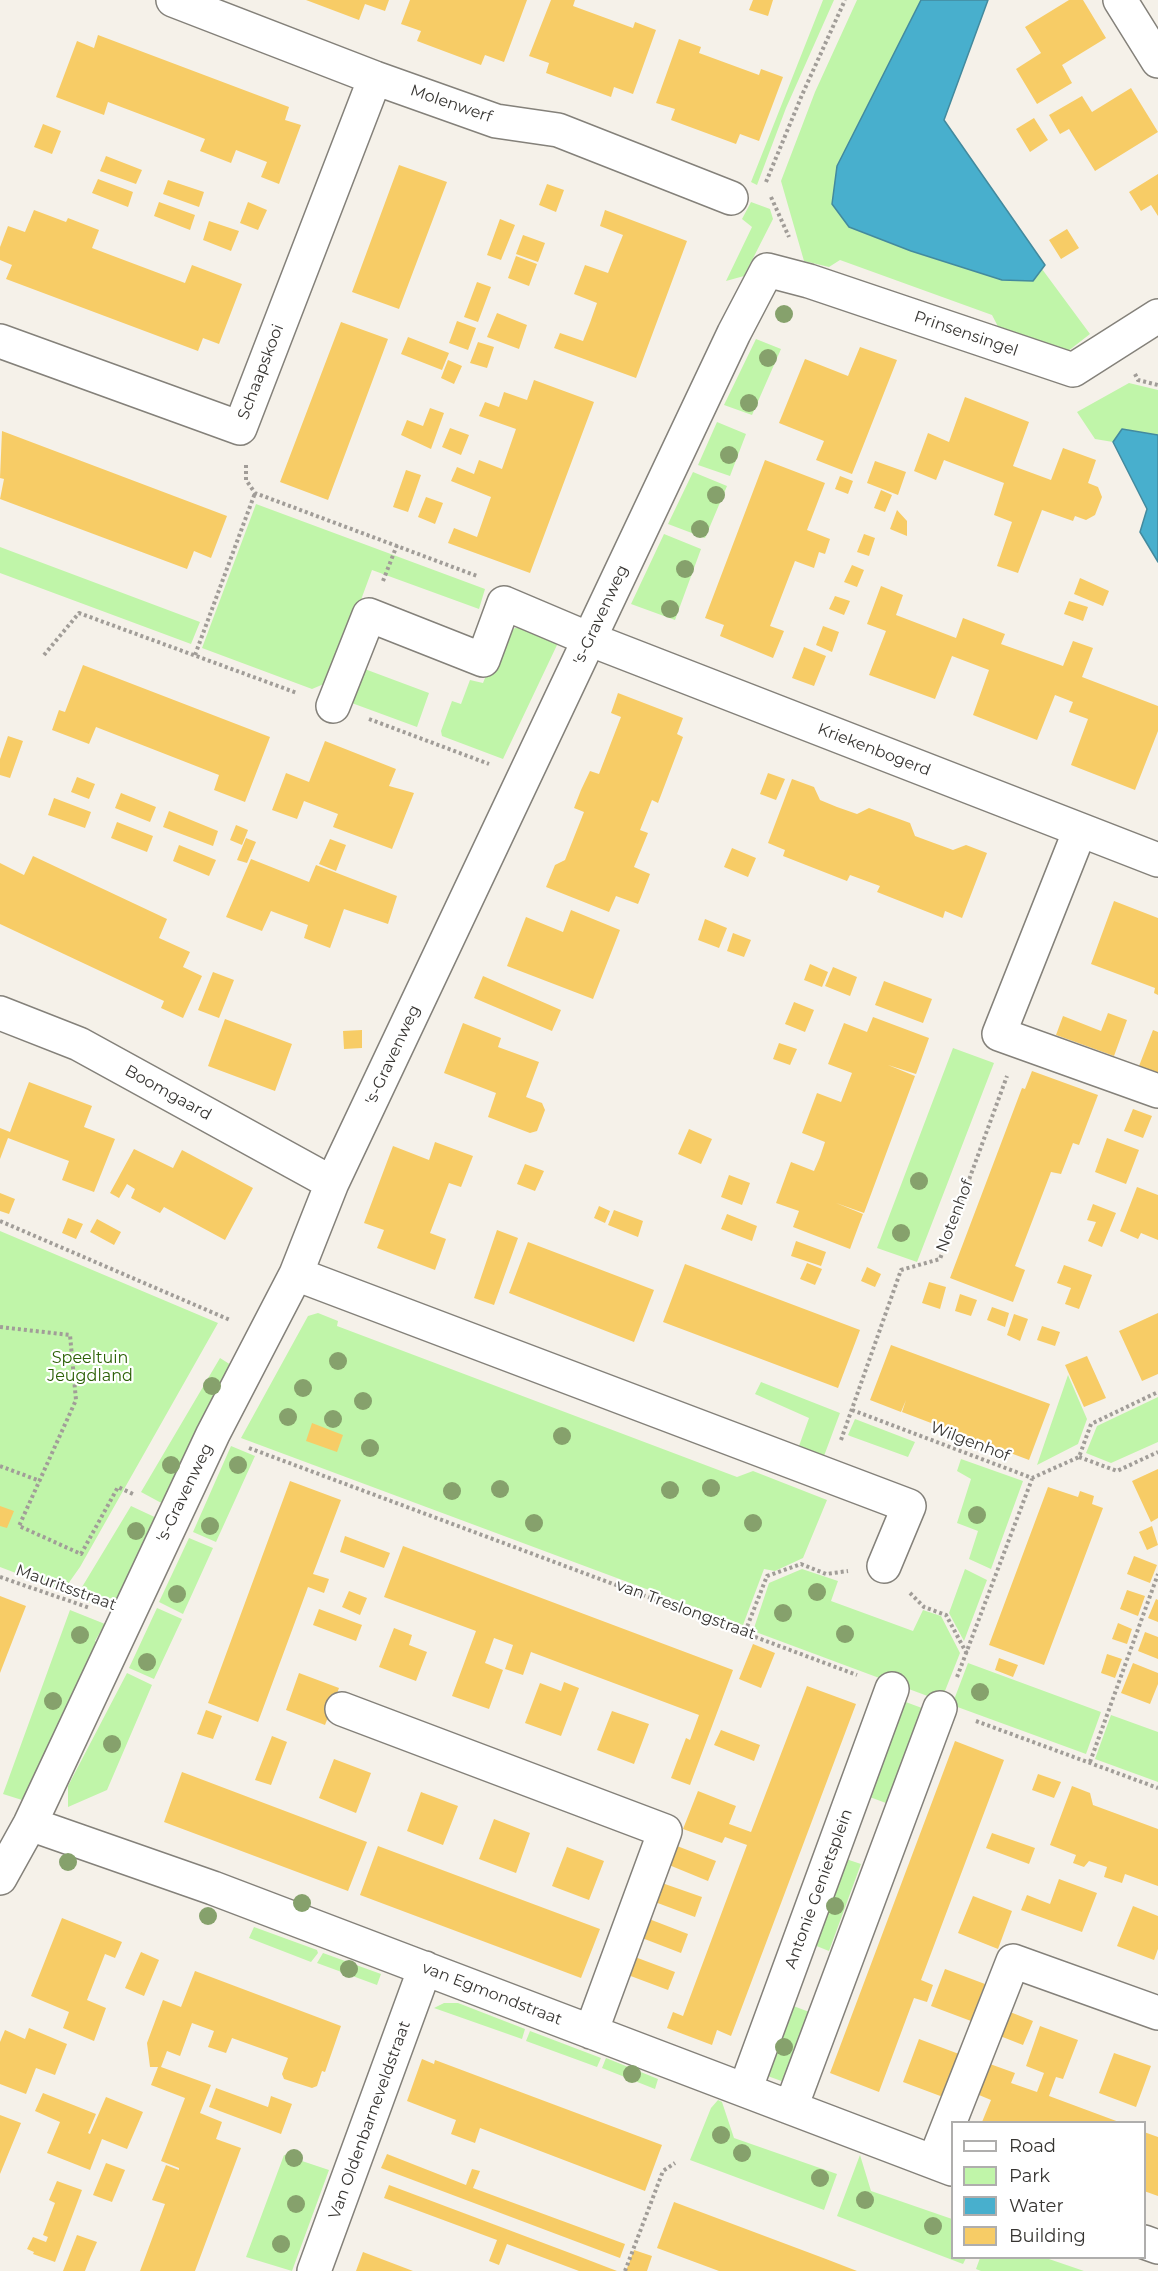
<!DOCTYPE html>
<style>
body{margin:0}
#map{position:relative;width:1158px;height:2271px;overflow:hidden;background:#f5f1e9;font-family:Montserrat,sans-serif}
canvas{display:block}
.legend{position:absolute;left:951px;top:2121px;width:195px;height:138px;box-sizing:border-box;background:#fff;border:2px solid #afaead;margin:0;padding:8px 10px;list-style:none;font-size:18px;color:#373532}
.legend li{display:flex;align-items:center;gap:12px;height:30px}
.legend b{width:30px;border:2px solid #afaead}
</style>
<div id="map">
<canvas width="1158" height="2271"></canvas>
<ul class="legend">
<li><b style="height:8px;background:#fff"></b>Road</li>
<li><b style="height:16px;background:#c0f5a9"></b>Park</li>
<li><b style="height:16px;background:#48afcd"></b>Water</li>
<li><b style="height:16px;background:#f7cc66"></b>Building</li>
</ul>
</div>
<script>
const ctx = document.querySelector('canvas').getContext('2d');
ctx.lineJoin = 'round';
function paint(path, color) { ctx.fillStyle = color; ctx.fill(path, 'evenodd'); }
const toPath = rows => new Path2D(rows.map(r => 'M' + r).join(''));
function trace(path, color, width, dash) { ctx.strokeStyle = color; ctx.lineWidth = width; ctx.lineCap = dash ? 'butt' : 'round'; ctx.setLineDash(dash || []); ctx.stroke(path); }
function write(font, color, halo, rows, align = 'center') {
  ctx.font = font + ' Montserrat,sans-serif'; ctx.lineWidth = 4.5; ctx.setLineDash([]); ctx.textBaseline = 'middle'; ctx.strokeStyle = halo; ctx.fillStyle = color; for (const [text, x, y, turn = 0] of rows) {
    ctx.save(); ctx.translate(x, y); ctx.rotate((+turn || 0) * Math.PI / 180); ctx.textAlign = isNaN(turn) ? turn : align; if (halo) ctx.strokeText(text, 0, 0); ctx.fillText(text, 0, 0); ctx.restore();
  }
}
paint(toPath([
 [823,0,834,0,786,108,757,185,751,182],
 [857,0,921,0,837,166,832,204,849,227,911,251,1033,281,1042,269,1090,334,1063,355,1004,338,992,315,840,260,829,267,804,261,781,181,815,92],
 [751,202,770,209,773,219,744,276,726,281,752,227,742,219],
 [756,339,781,349,752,415,724,405],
 [1129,383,1158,390,1158,435,1123,429,1113,442,1095,439,1077,412],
 [717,422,746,434,730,476,698,465],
 [693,472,727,486,705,538,668,524],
 [256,504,485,589,479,609,372,570,331,681,312,689,202,648],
 [664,534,701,549,675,620,631,604],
 [0,547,200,622,191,644,0,573],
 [532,627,554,638,557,645,503,759,442,736,441,731,452,701,461,704,470,680,483,683,500,641,515,628],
 [362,668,429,693,417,727,349,702],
 [953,1048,994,1063,917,1262,877,1248],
 [0,1231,218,1323,80,1567,63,1591,0,1567],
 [318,1313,338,1321,337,1326,737,1477,753,1471,827,1500,803,1558,775,1571,764,1569,743,1625,241,1438,308,1316],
 [220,1358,231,1365,167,1506,141,1492],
 [1068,1375,1087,1419,1078,1444,1037,1465],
 [761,1382,840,1413,824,1456,799,1446,809,1418,755,1394],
 [1158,1397,1158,1442,1111,1463,1086,1453,1097,1426],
 [855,1419,915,1442,908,1457,850,1436,848,1435],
 [231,1446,255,1456,216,1542,193,1532],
 [961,1459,1023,1481,991,1569,969,1559,978,1531,957,1523,971,1479,957,1471],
 [131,1506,161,1520,116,1613,76,1597],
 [189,1538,213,1548,183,1614,159,1602],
 [802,1569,838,1581,831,1601,913,1631,923,1610,941,1616,960,1653,941,1701,753,1631,769,1583],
 [965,1569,987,1580,964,1641,949,1613],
 [157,1608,182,1619,154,1679,129,1668],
 [70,1610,105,1624,95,1641,99,1644,22,1800,3,1794],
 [968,1663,1101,1712,1086,1754,952,1705],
 [127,1673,152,1685,107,1790,68,1807,68,1786],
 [903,1701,930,1711,894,1806,867,1796],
 [1111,1715,1158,1732,1158,1782,1095,1759],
 [840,1857,861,1864,829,1951,809,1943],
 [254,1927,317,1950,318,1953,311,1962,249,1938],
 [323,1953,381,1974,377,1985,317,1963],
 [444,2003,458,2003,525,2029,522,2039,434,2008],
 [788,2004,812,2013,787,2083,762,2074],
 [530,2031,601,2058,597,2067,526,2041],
 [606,2058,658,2079,655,2089,602,2068],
 [718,2100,722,2102,734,2138,837,2174,824,2210,690,2160,711,2108],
 [284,2155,329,2170,292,2271,246,2257],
 [860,2155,871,2191,952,2219,952,2258,966,2258,963,2264,837,2216],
 [980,2258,1046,2258,1084,2271,981,2271,976,2269]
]), '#c0f5a9');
const water = toPath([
 [921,0,988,0,944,120,1045,265,1033,281,1002,280,911,251,849,227,832,204,837,166,921,0],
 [1122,429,1158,435,1158,562,1140,532,1147,509,1113,442,1122,429]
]);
paint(water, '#48afcd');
trace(water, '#438a9e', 1.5);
paint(toPath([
 [306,0,389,0,385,11,365,4,359,20],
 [410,0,527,0,504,62,485,55,481,65,417,41,421,31,401,24],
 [551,0,575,0,573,6,633,28,635,22,656,30,633,94,614,87,611,97,546,73,549,63,529,56],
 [753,0,773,0,768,16,749,10],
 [1069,0,1083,0,1106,38,1062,65,1072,83,1037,104,1016,69,1041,53,1025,27],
 [98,35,289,107,285,120,301,125,279,184,261,177,267,162,236,150,231,163,200,151,205,139,174,127,108,102,104,115,56,97,77,41,94,48],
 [679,39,701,47,699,53,759,75,761,69,783,77,759,141,740,134,736,144,671,120,675,109,656,103],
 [1131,88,1158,132,1095,171,1069,129,1060,134,1049,115,1082,96,1092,112],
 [1034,118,1048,140,1030,152,1016,129],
 [43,124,61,131,52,154,34,147],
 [106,156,142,170,136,184,100,171],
 [399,165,447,182,399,309,352,292],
 [1158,174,1158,216,1151,205,1141,211,1129,192],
 [98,179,133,192,128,207,92,193],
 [168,180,204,192,199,207,163,194],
 [547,184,564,190,556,212,539,205],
 [159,202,195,215,190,230,154,216],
 [248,202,267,210,258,230,240,223],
 [34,210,66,222,68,218,99,230,92,248,185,283,192,265,242,284,219,344,203,338,198,351,6,279,12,265,0,260,0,247,8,226,25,232],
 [605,210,687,241,636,378,554,348,560,333,583,341,590,323,597,303,574,294,585,265,608,273,615,255,623,235,600,226],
 [500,219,515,225,501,260,487,255],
 [209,221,239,231,231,251,203,240],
 [1067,229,1079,248,1061,259,1049,240],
 [523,235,545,243,538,262,516,254],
 [516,256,537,264,529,286,508,278],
 [477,282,491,287,478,322,464,317],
 [497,313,527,325,519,349,487,337],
 [457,321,476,328,468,350,449,343],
 [341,322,388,339,328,500,280,482],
 [408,337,449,353,442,370,401,354],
 [478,342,494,347,487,368,470,363],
 [860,347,897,360,852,474,816,460,824,441,779,423,805,359,848,376],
 [448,360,462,366,454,384,441,378],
 [534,380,594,402,530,573,448,543,454,528,477,537,491,497,451,481,457,467,474,474,479,460,502,469,516,429,479,416,485,402,499,407,504,392,527,400],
 [965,397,1029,422,1013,466,1051,480,1063,448,1096,460,1088,483,1098,487,1102,497,1095,515,1086,520,1075,516,1073,521,1042,510,1018,573,997,566,1012,522,994,515,1004,483,944,460,936,480,914,471,928,433,949,442],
 [430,408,444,413,431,449,401,435,407,420,423,426],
 [450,428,469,435,461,455,442,447],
 [2,431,227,516,211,558,194,551,187,569,0,499,4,479,0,478],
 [765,460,825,483,807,530,830,539,825,554,819,552,814,568,795,561,770,626,784,631,773,658,720,636,724,625,705,618],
 [875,461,906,472,898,495,867,483],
 [406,470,421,475,408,512,393,507],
 [840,476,853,481,848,494,835,489],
 [881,490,892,495,885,512,874,508],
 [426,497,443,503,435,524,418,517],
 [897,510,907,521,907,536,890,529],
 [864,534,875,538,869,556,857,552],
 [852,565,864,570,857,587,844,582],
 [1080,578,1109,591,1103,606,1074,594],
 [881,586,903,595,896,615,956,638,963,618,1005,634,1001,644,1063,666,1073,641,1093,648,1082,677,1158,706,1158,731,1135,790,1071,765,1088,719,1069,712,1073,702,1055,695,1037,740,973,715,989,670,952,656,935,699,869,675,886,631,867,624],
 [835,596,850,601,844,615,829,609],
 [1069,601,1088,607,1083,621,1064,614],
 [823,626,839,632,832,652,816,645],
 [804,647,826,656,814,686,792,678],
 [83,665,270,737,245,802,214,790,219,775,96,727,89,744,52,730,59,710,65,712],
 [618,693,683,718,677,734,683,737,658,803,652,800,640,830,648,833,634,867,650,874,641,897,638,904,616,896,609,912,546,887,555,865,565,860,584,812,574,808,581,790,590,771,599,774,621,717,611,713],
 [8,736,23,741,10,778,0,775,0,759],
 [325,741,396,769,389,786,414,793,392,849,333,827,338,814,304,801,297,819,272,810,286,773,309,782],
 [768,773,785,779,776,800,760,794],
 [77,777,95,784,89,799,71,792],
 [792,779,814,787,820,800,837,807,857,814,869,808,910,823,915,836,953,850,966,845,987,853,962,918,945,911,943,918,877,892,880,886,850,875,847,881,783,856,785,850,768,843],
 [121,793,156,807,150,822,115,808],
 [54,798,91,812,85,828,48,815],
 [169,811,218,831,213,846,163,827],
 [117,822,153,836,147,852,111,838],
 [236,825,248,830,242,845,230,840],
 [246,838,256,842,247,863,237,860],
 [330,839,346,845,336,871,319,864],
 [179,845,216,860,209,876,173,861],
 [732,848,756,858,748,877,724,867],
 [33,856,167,919,159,938,190,952,183,967,202,976,183,1018,161,1008,164,1001,0,924,0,863,24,875],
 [251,859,309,882,316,865,397,896,388,924,344,909,330,948,304,938,308,925,271,911,262,931,226,917],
 [1114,901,1158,918,1158,995,1154,993,1155,988,1091,964],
 [571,910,620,930,593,999,507,966,526,917,563,932],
 [705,919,727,928,719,948,698,940],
 [733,933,751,940,744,957,727,951],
 [810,964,828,972,822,987,804,980],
 [833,967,857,977,850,996,825,986],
 [213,972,234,980,219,1018,198,1010],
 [483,976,561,1010,552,1031,474,998],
 [884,981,932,999,923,1023,875,1005],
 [794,1002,814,1010,805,1032,785,1024],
 [1108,1013,1127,1020,1114,1056,1056,1035,1063,1016,1101,1031],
 [873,1017,929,1038,916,1074,888,1065,915,1076,864,1213,836,1203,863,1214,850,1249,793,1227,799,1211,776,1203,791,1162,814,1171,820,1157,825,1142,802,1133,817,1093,841,1102,852,1073,828,1064,844,1023,867,1032],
 [225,1019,292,1044,275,1091,208,1066],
 [463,1023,501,1038,498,1047,539,1062,526,1097,542,1103,545,1110,537,1131,530,1133,488,1117,496,1093,444,1073],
 [362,1030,362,1048,344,1049,343,1031],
 [1153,1030,1158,1032,1158,1073,1139,1066],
 [779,1043,797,1049,790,1065,773,1059],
 [1032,1071,1098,1095,1079,1145,1073,1143,1061,1174,1051,1172,1015,1266,1025,1270,1013,1302,950,1278,1022,1088,1025,1089],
 [29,1082,92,1106,84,1127,115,1139,94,1192,62,1180,69,1161,8,1138,0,1159,0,1128,10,1132],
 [1133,1109,1152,1116,1143,1138,1124,1131],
 [689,1129,712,1139,701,1164,678,1154],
 [1107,1138,1139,1150,1126,1184,1095,1172],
 [435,1142,473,1156,461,1187,449,1183,430,1233,446,1239,435,1270,377,1248,384,1230,364,1223,393,1146,429,1160],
 [134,1149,173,1168,182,1150,253,1188,225,1240,164,1207,160,1213,131,1198,135,1189,127,1184,119,1198,110,1193],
 [525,1164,544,1171,535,1191,517,1184],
 [729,1175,750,1183,742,1205,721,1197],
 [1137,1187,1158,1195,1158,1240,1141,1233,1138,1239,1120,1231],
 [0,1193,15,1199,9,1214,0,1211],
 [1093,1204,1116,1213,1102,1247,1088,1241,1096,1222,1087,1220],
 [599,1206,610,1211,605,1223,594,1218],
 [614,1210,643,1221,638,1237,608,1225],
 [727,1214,757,1226,752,1241,721,1229],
 [68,1218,83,1224,76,1239,62,1233],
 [97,1219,121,1232,114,1245,90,1232],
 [497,1230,518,1238,494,1305,474,1298],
 [796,1241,826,1252,821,1266,791,1256],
 [528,1242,654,1290,634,1342,509,1293],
 [807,1263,822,1269,815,1285,800,1279],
 [685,1264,860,1330,838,1388,663,1322],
 [1064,1265,1092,1275,1079,1309,1065,1304,1071,1288,1057,1283],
 [867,1267,881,1274,875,1287,861,1281],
 [929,1282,946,1287,940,1309,922,1303],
 [960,1294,977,1300,971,1316,955,1311],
 [992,1307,1009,1313,1005,1327,987,1320],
 [1158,1313,1158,1374,1142,1381,1119,1331],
 [1014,1314,1028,1319,1020,1341,1007,1335],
 [1042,1326,1060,1332,1055,1346,1037,1340],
 [891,1345,1050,1404,1029,1460,902,1412,906,1400,901,1412,870,1400],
 [1087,1356,1106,1398,1084,1407,1065,1365],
 [312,1423,343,1435,337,1452,306,1441],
 [1158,1469,1158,1518,1151,1522,1132,1481],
 [290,1481,341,1500,313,1574,329,1579,324,1593,308,1587,258,1722,208,1703],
 [1048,1487,1078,1497,1080,1491,1094,1496,1092,1504,1103,1508,1044,1665,989,1645],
 [0,1506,14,1511,7,1528,0,1526],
 [1152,1526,1158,1545,1147,1550,1139,1532],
 [345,1536,390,1553,384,1568,340,1552],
 [403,1546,733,1670,690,1785,671,1778,686,1738,690,1740,699,1715,531,1652,523,1675,505,1669,513,1645,494,1638,485,1663,503,1670,489,1709,452,1696,476,1631,384,1597],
 [1134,1556,1157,1565,1150,1583,1127,1574],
 [1127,1590,1145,1596,1138,1616,1120,1609],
 [349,1591,367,1598,360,1615,342,1607],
 [0,1596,26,1606,0,1673],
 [1156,1599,1158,1600,1158,1622,1148,1618],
 [319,1609,362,1625,356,1641,313,1625],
 [1118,1623,1132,1629,1127,1644,1112,1639],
 [394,1628,412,1635,409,1645,427,1652,416,1681,379,1667],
 [1145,1632,1158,1637,1158,1659,1138,1651],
 [753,1644,775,1653,761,1688,739,1679],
 [1107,1654,1122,1659,1115,1678,1101,1673],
 [999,1658,1018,1665,1013,1677,995,1670],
 [1133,1663,1158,1673,1158,1684,1150,1704,1121,1693],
 [299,1673,339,1688,325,1725,286,1710],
 [564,1682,579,1688,561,1736,525,1723,540,1683,561,1691],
 [807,1686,856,1704,731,2036,717,2030,712,2045,667,2028,673,2012,683,2016,747,1845,725,1837,722,1843,683,1829,698,1791,736,1806,729,1824,751,1832],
 [206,1710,222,1716,213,1739,197,1734],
 [612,1711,649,1724,634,1764,597,1750],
 [721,1730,760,1745,754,1761,714,1745],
 [272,1736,287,1742,271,1785,255,1780],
 [955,1741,1004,1760,921,1980,933,1985,927,2002,914,1998,879,2092,830,2073],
 [334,1759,371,1773,356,1813,319,1798],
 [182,1772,367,1842,348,1891,164,1822],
 [1038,1774,1061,1782,1054,1798,1032,1790],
 [1072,1786,1090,1793,1093,1805,1158,1829,1158,1886,1125,1874,1122,1883,1104,1877,1107,1867,1089,1861,1084,1867,1073,1863,1076,1855,1050,1845],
 [421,1792,458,1806,443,1845,407,1831],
 [494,1819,530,1833,516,1873,479,1859],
 [992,1833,1035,1848,1029,1864,986,1848],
 [378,1846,600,1929,581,1978,360,1895],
 [677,1846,716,1861,708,1881,669,1865],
 [567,1847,604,1861,589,1900,552,1886],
 [1059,1879,1097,1893,1082,1932,1021,1910,1027,1895,1050,1904],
 [662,1883,702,1897,695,1917,655,1902],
 [973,1896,1012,1911,998,1949,958,1933],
 [1133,1906,1158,1916,1158,1949,1154,1960,1117,1946],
 [62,1918,122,1942,115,1958,105,1954,87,2000,106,2008,94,2041,63,2028,69,2012,31,1996],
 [649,1919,688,1934,681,1953,642,1938],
 [141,1952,159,1960,144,1996,125,1988],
 [635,1957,675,1972,668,1990,628,1975],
 [945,1969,985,1984,971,2021,931,2006],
 [195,1971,341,2026,325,2072,322,2071,317,2086,312,2088,284,2079,282,2074,288,2058,232,2038,226,2053,208,2047,214,2031,192,2023,180,2056,167,2051,161,2067,211,2085,200,2113,222,2122,216,2139,241,2148,195,2271,140,2271,165,2204,152,2200,166,2165,179,2170,179,2168,161,2161,185,2098,151,2085,158,2067,150,2067,147,2043,163,2000,181,2007],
 [1010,2012,1033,2021,1023,2045,1000,2036],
 [1040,2026,1078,2040,1063,2079,1056,2077,1049,2096,1119,2122,982,2122,991,2100,979,2095,990,2064,1015,2073,1011,2083,1037,2092,1044,2073,1026,2066],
 [29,2028,67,2044,55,2075,36,2068,26,2094,0,2084,0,2042,5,2030,25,2039],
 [919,2039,959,2054,943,2097,903,2082],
 [1114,2053,1151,2066,1136,2107,1099,2093],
 [422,2059,434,2064,435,2060,662,2145,645,2191,480,2128,475,2143,451,2134,456,2120,407,2101],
 [216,2088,268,2107,271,2096,292,2104,281,2134,209,2107],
 [43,2093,96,2114,88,2133,90,2134,106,2097,143,2112,127,2149,102,2139,90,2170,47,2153,60,2122,35,2111],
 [0,2115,21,2123,0,2174],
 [1144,2132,1158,2137,1158,2196,1144,2191],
 [387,2154,466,2185,472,2169,480,2171,473,2188,625,2244,620,2258,381,2168],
 [106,2163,125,2170,112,2202,93,2195],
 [57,2181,82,2190,55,2262,33,2254,34,2252,27,2249,33,2237,46,2242,48,2237,43,2235,55,2203,49,2200],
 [389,2185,578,2256,617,2271,579,2271,507,2244,499,2265,489,2261,497,2240,384,2198],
 [674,2202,826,2259,857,2271,719,2271,657,2248],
 [77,2235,97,2242,90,2258,85,2271,63,2271],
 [634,2250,652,2256,647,2271,626,2271],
 [363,2252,413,2271,356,2271]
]), '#f7cc66');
const minor = toPath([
 [173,0,375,78,496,121,558,130,731,198],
 [1120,0,1158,61],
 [0,341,240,428,375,78],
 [333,706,369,615,483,660,504,603,589,639,1158,860],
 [1080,830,999,1034,1158,1091],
 [0,1013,79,1044,332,1183],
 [296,1274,909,1506,884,1566],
 [342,1709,665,1831,591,2032],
 [30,1824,213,1888,952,2169],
 [0,1878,30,1824,213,1434,296,1274,332,1183,734,333,767,270,809,281,1073,370,1158,316],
 [745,2090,892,1689],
 [791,2107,940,1708],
 [934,2162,1013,1961,1158,2013],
 [1144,2242,1158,2247],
 [314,2271,425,1968]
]);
trace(minor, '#84817a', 36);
trace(toPath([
 [766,182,802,95,845,0],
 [771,197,789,237],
 [1135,374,1138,380,1158,385],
 [246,465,246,480,255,493,477,576],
 [383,581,397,545],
 [44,655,79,613,297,693],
 [195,655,255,493],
 [369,719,489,764],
 [0,1221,230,1320],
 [0,1327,70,1335,76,1400,19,1526,81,1554,118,1487,133,1494],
 [852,1410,1032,1478,1079,1457,1091,1424,1158,1392],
 [841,1440,901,1270,940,1259,1007,1076],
 [249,1448,857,1675],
 [1079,1457,1117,1471,1158,1452],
 [0,1466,40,1481],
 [0,1577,90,1608],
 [910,1593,924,1607,946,1615,967,1654],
 [745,1632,767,1576,801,1564,826,1574,848,1571],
 [957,1677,1032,1479],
 [976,1721,1158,1788],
 [1090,1762,1158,1574],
 [625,2271,663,2171,675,2163]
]), '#a19d98', 4, [3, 3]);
trace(minor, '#fff', 33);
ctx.fillStyle = '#86a16c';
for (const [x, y] of [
 [784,314],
 [768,358],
 [749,403],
 [729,455],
 [716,495],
 [700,529],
 [685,569],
 [670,609],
 [919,1181],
 [901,1233],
 [338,1361],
 [212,1386],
 [303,1388],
 [363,1401],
 [288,1417],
 [333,1419],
 [562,1436],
 [370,1448],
 [171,1465],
 [238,1465],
 [711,1488],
 [500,1489],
 [670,1490],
 [452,1491],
 [977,1515],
 [534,1523],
 [753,1523],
 [210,1526],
 [136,1531],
 [817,1592],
 [177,1594],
 [783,1613],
 [845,1634],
 [80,1635],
 [147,1662],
 [980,1692],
 [53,1701],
 [112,1744],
 [68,1862],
 [302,1903],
 [835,1906],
 [208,1916],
 [349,1969],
 [784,2047],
 [632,2074],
 [721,2135],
 [742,2153],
 [294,2158],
 [820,2178],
 [865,2200],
 [296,2204],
 [933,2226],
 [281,2244]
]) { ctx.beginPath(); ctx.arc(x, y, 9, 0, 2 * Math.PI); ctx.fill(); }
write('16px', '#373532', '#fff', [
 ["Molenwerf",451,104,19],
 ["Prinsensingel",966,334,19],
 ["Schaapskooi",261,372,-69],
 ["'s-Gravenweg",601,615,-65],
 ["Kriekenbogerd",874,750,21],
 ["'s-Gravenweg",393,1055,-65],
 ["Boomgaard",168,1093,29],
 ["Notenhof",955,1216,-69],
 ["Wilgenhof",970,1442,21],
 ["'s-Gravenweg",185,1493,-64],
 ["Mauritsstraat",66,1588,20],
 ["van Treslongstraat",686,1610,20],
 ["Antonie Genietsplein",819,1889,-70],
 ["van Egmondstraat",492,1994,21],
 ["Van Oldenbarneveldstraat",370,2120,-70]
]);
write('16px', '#2b6005', '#fff', [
 ["Speeltuin",90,1358],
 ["Jeugdland",90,1376]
]);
</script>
